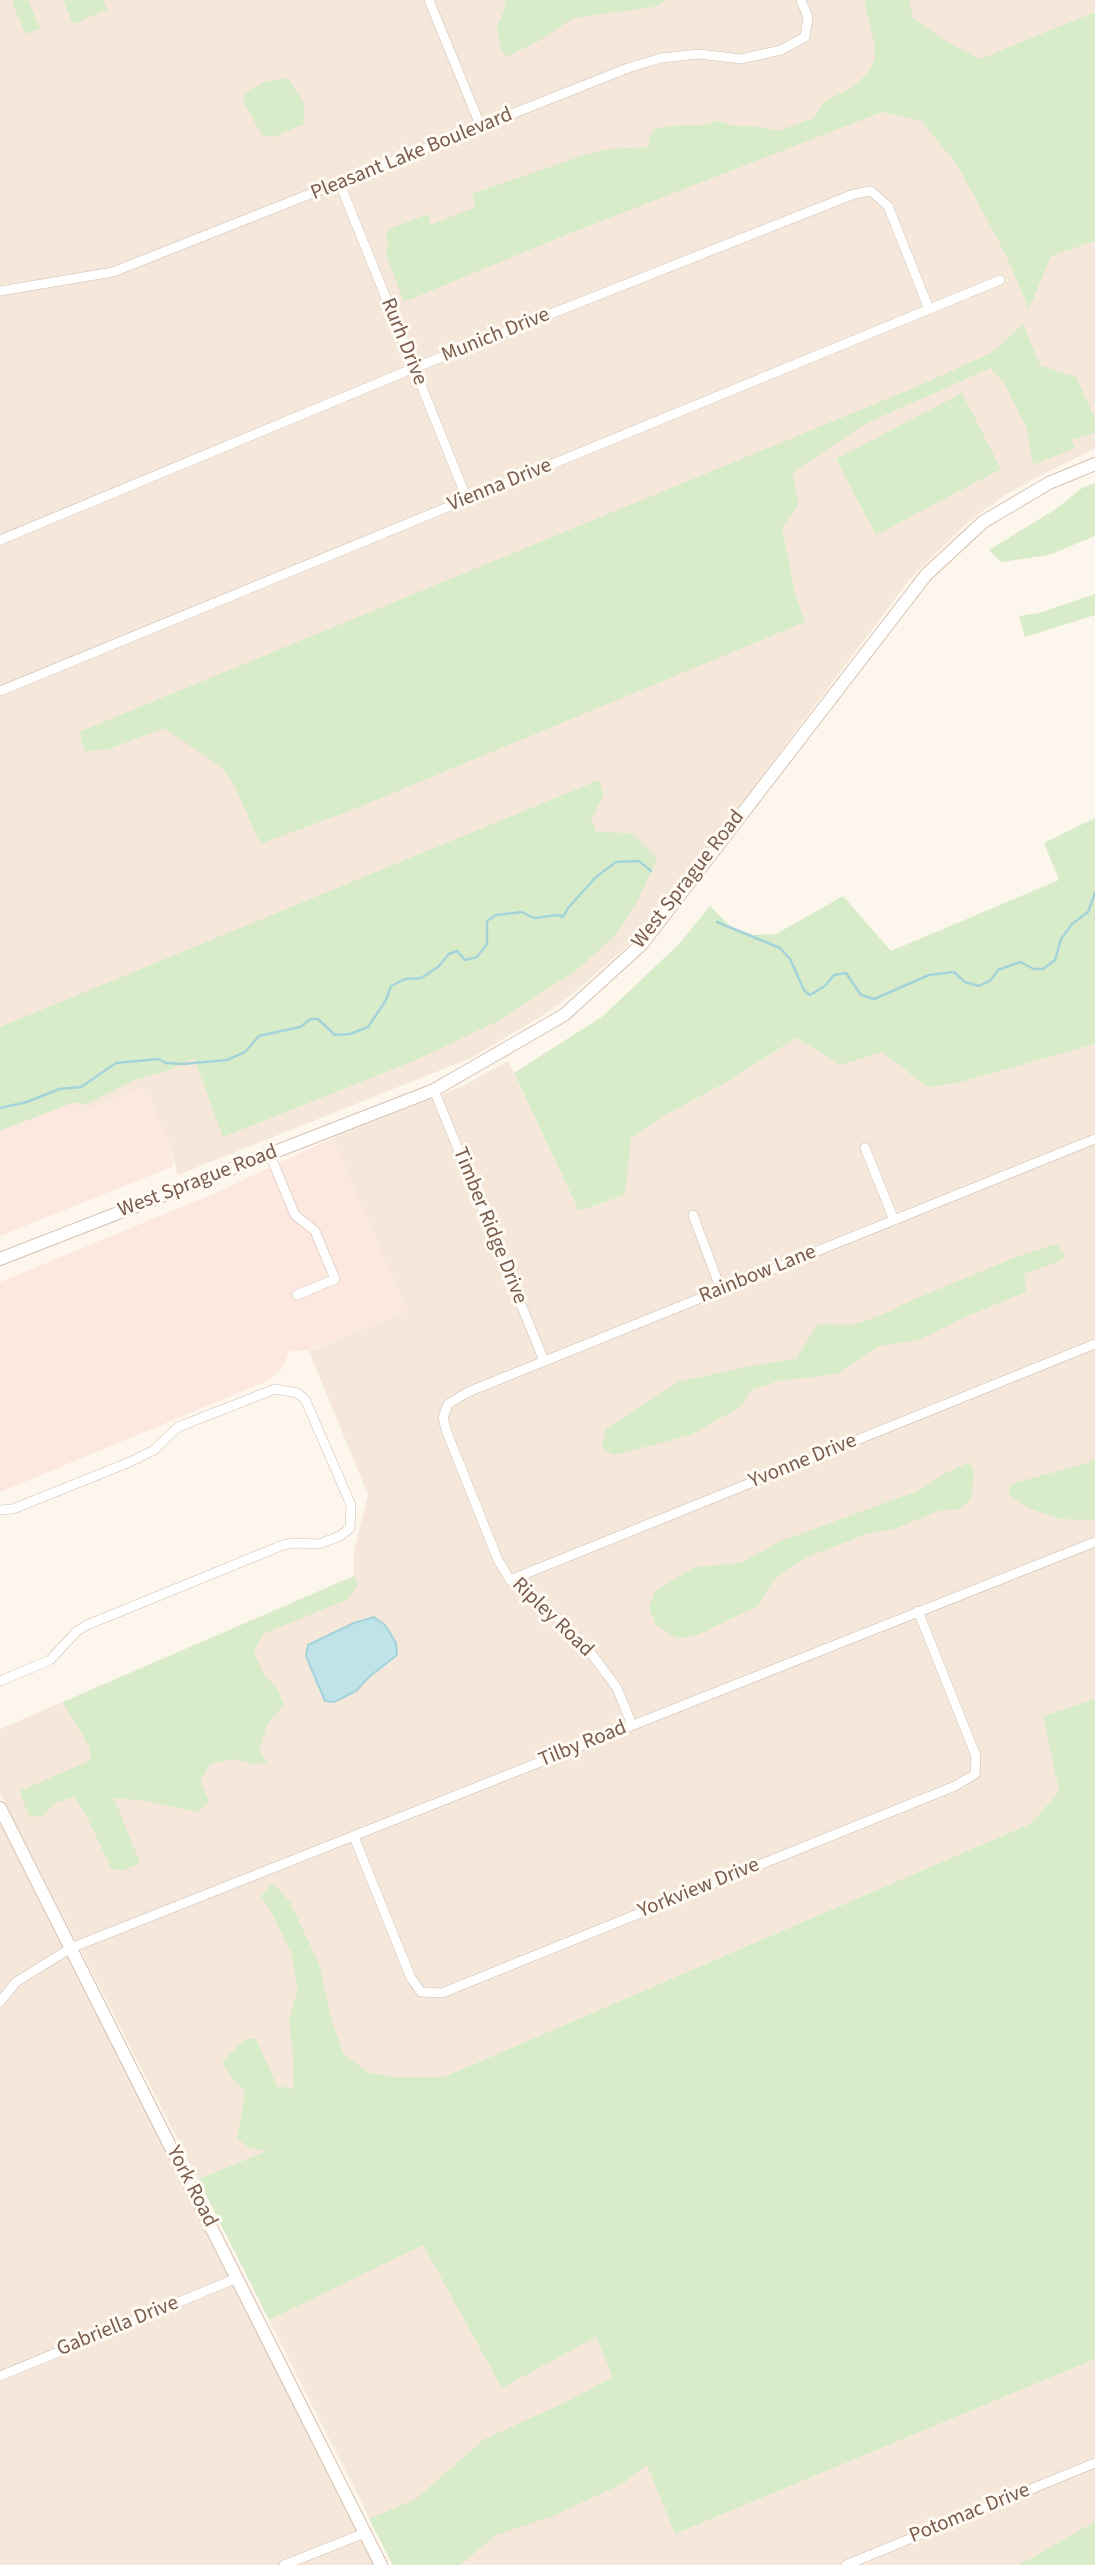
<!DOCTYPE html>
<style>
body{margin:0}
canvas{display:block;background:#fdf6ec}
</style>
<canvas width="1095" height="2565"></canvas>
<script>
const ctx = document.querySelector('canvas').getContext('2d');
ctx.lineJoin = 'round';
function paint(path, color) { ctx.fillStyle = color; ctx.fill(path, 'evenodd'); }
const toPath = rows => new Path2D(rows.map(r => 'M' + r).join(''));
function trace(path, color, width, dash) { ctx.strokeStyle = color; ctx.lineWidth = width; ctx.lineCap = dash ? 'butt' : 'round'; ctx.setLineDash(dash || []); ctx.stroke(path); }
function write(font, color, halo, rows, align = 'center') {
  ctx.font = font + ' "Source Sans 3",sans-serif'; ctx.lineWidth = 6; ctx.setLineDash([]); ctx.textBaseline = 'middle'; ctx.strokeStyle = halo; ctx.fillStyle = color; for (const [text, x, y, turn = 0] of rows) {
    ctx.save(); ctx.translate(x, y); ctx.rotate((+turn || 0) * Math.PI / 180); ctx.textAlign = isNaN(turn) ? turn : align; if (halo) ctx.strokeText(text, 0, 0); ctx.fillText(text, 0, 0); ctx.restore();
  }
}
paint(toPath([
 [0,0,1095,0,1095,449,1047,472,1005,495,967,523,910,579,659,913,634,940,570,996,544,1015,471,1058,178,1175,168,1140,81,1113,74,1102,0,1131],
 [796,1038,841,1065,882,1052,927,1087,958,1083,1095,1044,1095,1699,1043,1716,1059,1791,1032,1823,372,2108,198,2179,0,1793,0,1729,354,1576,354,1551,368,1495,309,1351,407,1311,332,1138,465,1085,508,1061,579,1211,625,1195,630,1138,662,1117,725,1083],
 [0,1818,375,2565,0,2565],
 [423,2244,502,2388,597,2336,675,2534,1095,2359,1095,2565,393,2565,269,2320]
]), '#f5e8da');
paint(toPath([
 [139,1088,148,1092,168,1141,174,1166,0,1236,0,1131,74,1102,81,1113],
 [332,1138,407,1311,309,1350,290,1351,281,1370,267,1381,0,1492,0,1282,218,1192]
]), '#fde8e0');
paint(toPath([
 [14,0,28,0,40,28,25,34,12,1],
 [63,0,103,0,107,10,73,24],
 [503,0,668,0,654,7,573,18,537,42,506,57,501,50,497,27,506,6],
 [864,0,909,0,913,18,944,40,980,59,1095,12,1095,241,1051,256,1029,309,1006,255,958,166,922,121,882,112,563,236,404,302,386,254,388,241,386,235,389,229,428,214,430,225,476,207,472,194,584,155,608,149,649,147,650,136,655,129,669,126,701,125,718,121,733,126,755,126,778,131,814,118,823,102,853,87,866,75,875,59,875,46],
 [288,78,304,104,304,124,274,137,262,135,244,103,245,92,265,82],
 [1023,324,1040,365,1076,377,1095,418,1095,433,1072,440,1075,448,1033,465,1027,429,1004,383,991,368,865,424,792,473,799,504,782,527,795,593,805,622,352,810,260,844,237,791,222,767,164,728,109,749,85,752,79,732,916,387,991,353],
 [962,393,1001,469,876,535,836,459],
 [1095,483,1095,536,1049,555,1001,562,989,550,1056,509,1082,488],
 [1095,594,1095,615,1025,637,1019,616,1039,613],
 [599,780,604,794,591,820,596,832,632,833,657,858,640,896,616,935,574,972,498,1021,416,1060,223,1137,194,1058,167,1071,132,1081,86,1104,74,1102,0,1131,0,1027],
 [1095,818,1095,1044,958,1083,927,1087,882,1052,841,1065,796,1038,725,1083,662,1117,631,1138,625,1195,579,1211,514,1073,603,1016,679,944,710,906,731,927,753,935,776,934,843,896,891,951,1059,880,1044,843],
 [1056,1244,1065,1255,1062,1260,1024,1274,1026,1292,965,1317,920,1340,880,1346,837,1374,778,1381,750,1391,740,1407,691,1435,614,1455,602,1449,606,1429,678,1382,755,1365,796,1359,818,1324,853,1325,884,1314,910,1301,1016,1257],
 [1095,1459,1095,1520,1060,1519,1031,1509,1009,1495,1011,1484,1087,1463],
 [970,1462,974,1471,971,1500,960,1509,939,1511,894,1529,869,1533,805,1558,773,1580,759,1605,698,1635,677,1638,656,1625,649,1607,655,1591,695,1567,740,1563,781,1541,915,1492,946,1473],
 [354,1576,358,1585,346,1600,263,1634,254,1652,263,1673,277,1689,284,1704,267,1725,259,1750,267,1763,253,1764,233,1759,210,1764,200,1781,209,1801,198,1812,145,1801,114,1798,140,1863,122,1871,111,1868,86,1815,74,1797,55,1803,41,1816,29,1817,20,1791,91,1760,89,1746,63,1702],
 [1095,1699,1095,2359,675,2534,647,2465,624,2483,553,2516,496,2535,460,2565,393,2565,369,2519,416,2499,483,2440,566,2402,613,2377,596,2337,502,2388,423,2245,269,2320,198,2179,267,2151,251,2149,237,2139,245,2091,234,2081,222,2062,245,2039,256,2039,277,2086,294,2089,293,2056,289,2019,298,1990,291,1953,272,1913,261,1896,273,1883,290,1902,319,1964,332,2022,344,2055,369,2073,392,2077,444,2077,1032,1823,1059,1791,1043,1716],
 [1095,2521,1095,2565,1019,2565,1091,2524]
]), '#d8ecc9');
const water = toPath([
 [374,1617,385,1625,396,1643,397,1655,369,1677,356,1691,334,1702,325,1701,306,1656,308,1645,354,1623,374,1617]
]);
paint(water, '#bfe3e8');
trace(water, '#a5d3da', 2);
trace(toPath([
 [717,922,780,948,790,959,804,990,810,995,825,986,834,975,846,973,861,995,874,999,929,975,954,972,965,982,979,986,991,980,998,970,1020,962,1034,969,1043,969,1055,960,1061,939,1072,924,1088,912,1095,893],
 [0,1108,27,1102,59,1089,81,1087,116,1063,158,1059,166,1063,183,1064,227,1060,245,1052,259,1036,300,1027,311,1019,318,1019,335,1035,350,1034,368,1027,386,1000,391,986,405,979,421,978,438,967,449,954,457,951,465,960,477,957,487,944,487,921,496,915,522,912,534,918,558,915,563,917,568,908,596,877,616,862,639,861,651,871]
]), '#a5d3da', 2.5);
const street = toPath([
 [429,0,481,127],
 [340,184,467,499],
 [0,291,113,272,628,68,661,58,699,54,741,59,781,50,805,37,808,17,801,0],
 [0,540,414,368,854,194,871,191,888,206,929,309],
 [0,691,1000,280],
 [434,1090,544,1361],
 [865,1148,894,1220],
 [270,1155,295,1215,315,1231,335,1279,297,1295],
 [693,1215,721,1290],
 [0,1510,13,1509,130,1462,154,1450,178,1427,275,1389,297,1393,305,1399,351,1505,350,1528,340,1536,319,1544,293,1543,283,1545,87,1625,77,1631,50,1660,0,1681],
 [510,1580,1095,1344],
 [632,1725,617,1688,588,1649,559,1619,510,1580,498,1560,446,1430,443,1418,448,1404,468,1392,1095,1139],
 [354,1837,411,1978,421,1992,442,1993,955,1786,975,1774,976,1756,918,1611],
 [0,2002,16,1982,71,1948,1095,1542],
 [0,2376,237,2278],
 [284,2565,365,2533],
 [846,2565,1095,2463]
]);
const secondary = toPath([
 [0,1259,434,1090,564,1015,642,944,926,575,983,522,1049,483,1095,464],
 [0,1808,381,2565]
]);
trace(street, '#d1beb0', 10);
trace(secondary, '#d6c0b0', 14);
trace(street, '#fff', 9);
trace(secondary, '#fff', 12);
write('21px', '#7a5c4d', '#fffaf3', [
 ["Pleasant Lake Boulevard",412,155,-22],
 ["Munich Drive",496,336,-22],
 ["Rurh Drive",403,342,68],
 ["Vienna Drive",500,486,-22],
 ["West Sprague Road",689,880,-52],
 ["West Sprague Road",198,1182,-21],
 ["Timber Ridge Drive",489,1226,68],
 ["Rainbow Lane",758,1275,-22],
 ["Yvonne Drive",803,1462,-22],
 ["Ripley Road",552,1618,44],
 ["Tilby Road",583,1745,-22],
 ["Yorkview Drive",699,1889,-22],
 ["York Road",191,2187,63],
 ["Gabriella Drive",118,2327,-22],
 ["Potomac Drive",970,2514,-22]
]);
</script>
